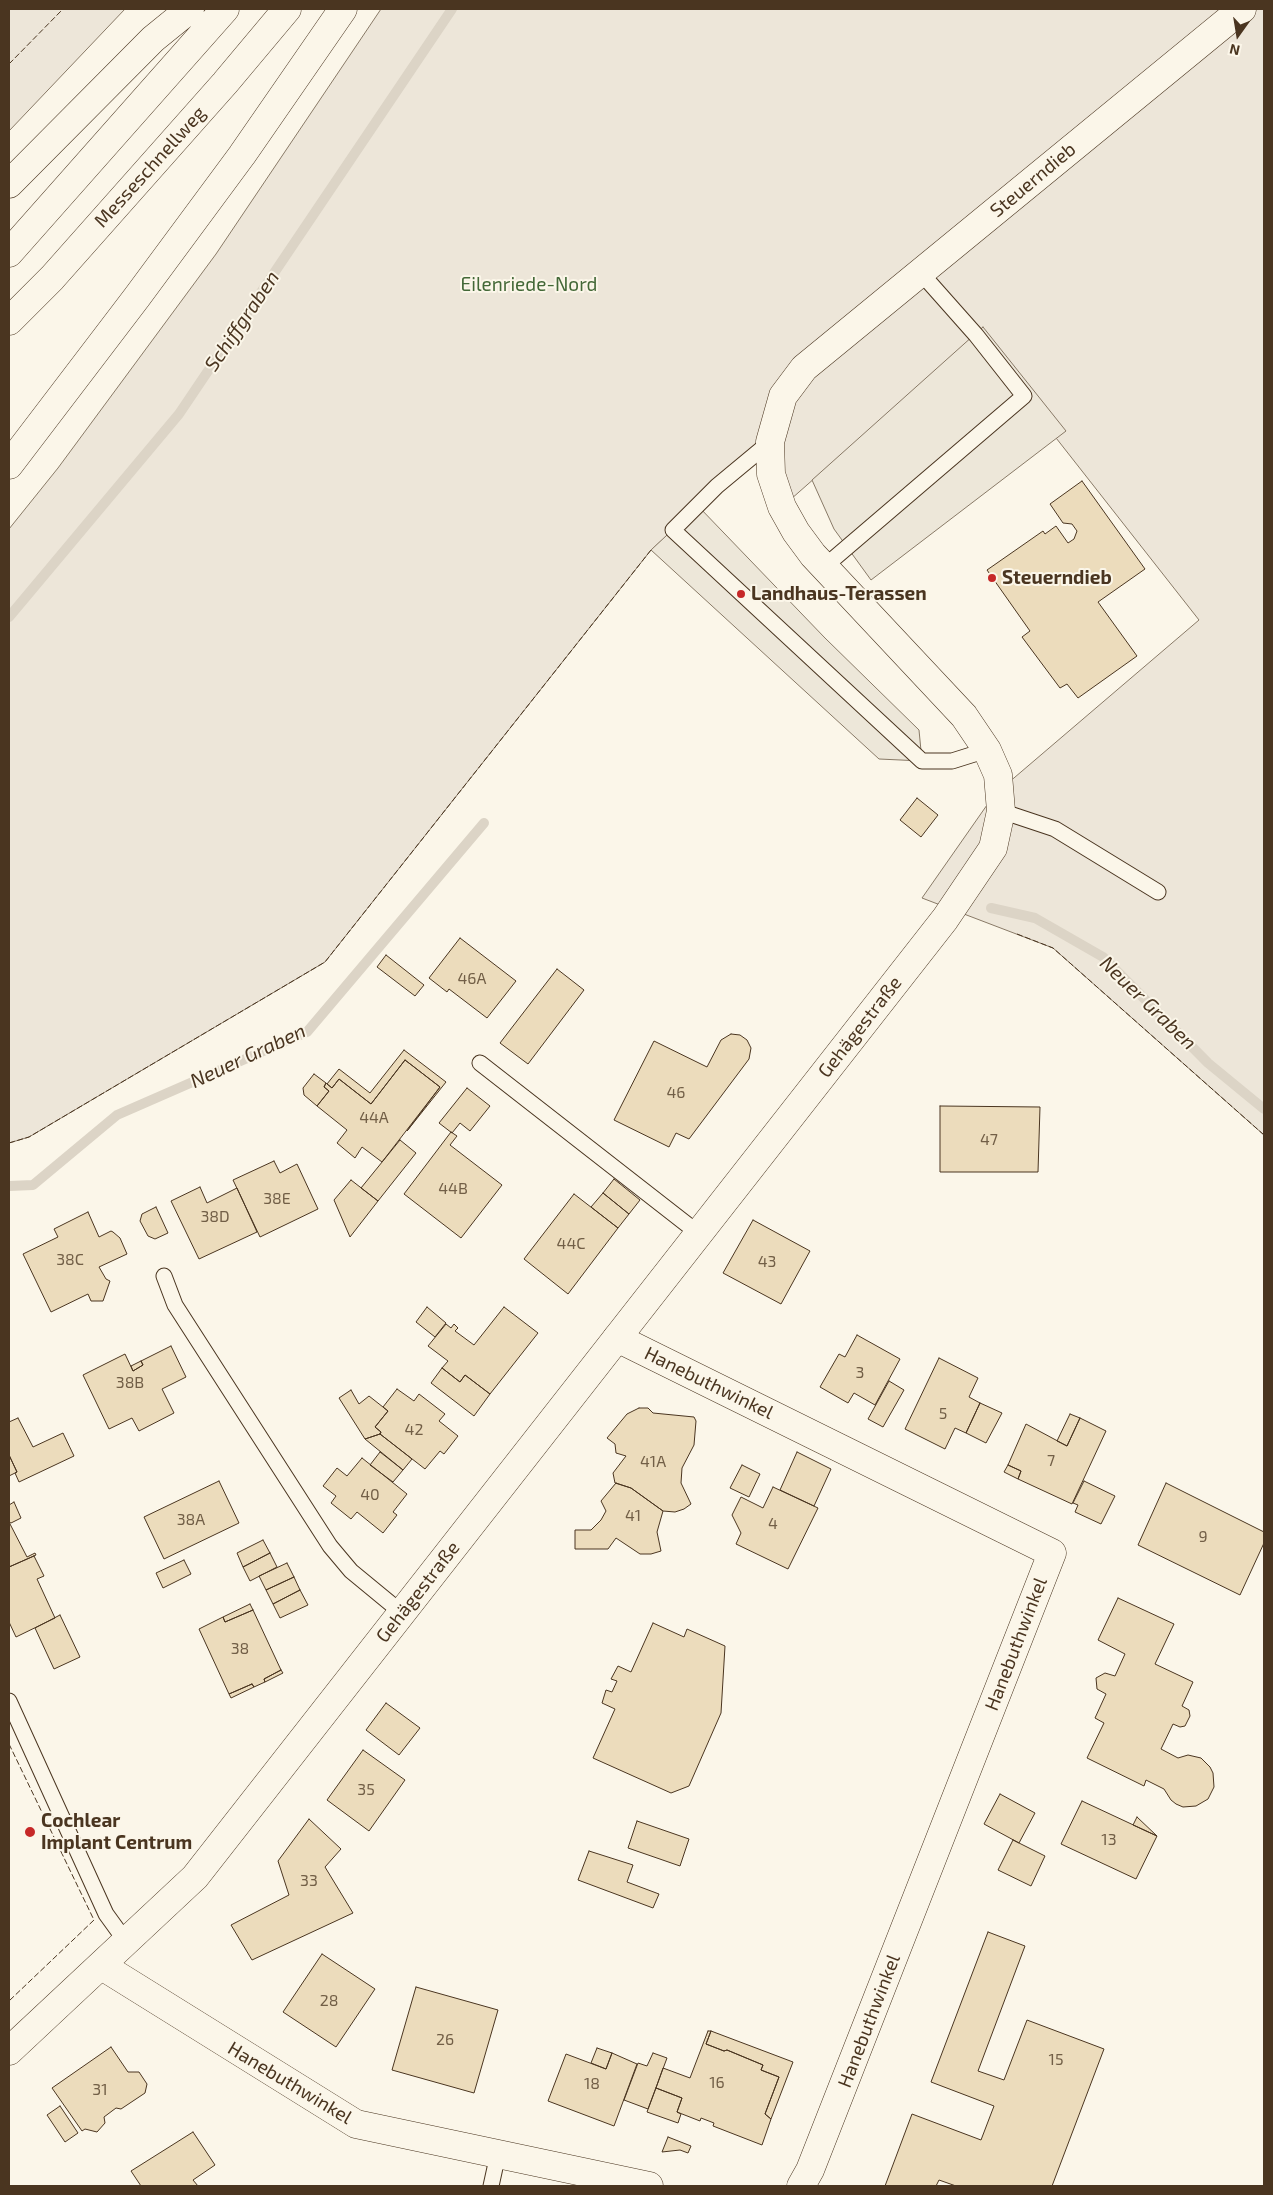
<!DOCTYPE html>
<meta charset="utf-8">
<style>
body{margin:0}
#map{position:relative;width:1273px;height:2195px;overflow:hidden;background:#fbf6e9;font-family:"Exo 2",sans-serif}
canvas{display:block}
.frame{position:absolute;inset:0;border:10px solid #4a3520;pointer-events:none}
.north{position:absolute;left:1213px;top:10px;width:50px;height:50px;-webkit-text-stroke:4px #fbf6e9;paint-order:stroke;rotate:193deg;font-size:14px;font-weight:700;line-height:20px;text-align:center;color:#4a3520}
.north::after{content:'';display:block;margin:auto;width:18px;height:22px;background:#4a3520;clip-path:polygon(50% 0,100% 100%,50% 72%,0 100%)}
</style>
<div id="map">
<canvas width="1273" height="2195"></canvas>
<div class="frame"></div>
<div class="north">N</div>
</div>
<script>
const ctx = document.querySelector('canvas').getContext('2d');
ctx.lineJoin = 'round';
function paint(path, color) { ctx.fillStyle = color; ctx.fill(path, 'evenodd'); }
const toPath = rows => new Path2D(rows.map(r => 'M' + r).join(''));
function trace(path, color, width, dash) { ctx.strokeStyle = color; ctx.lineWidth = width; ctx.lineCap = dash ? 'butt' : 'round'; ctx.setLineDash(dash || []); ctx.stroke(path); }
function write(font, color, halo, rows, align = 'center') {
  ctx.font = font + ' "Exo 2",sans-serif'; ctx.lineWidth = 4; ctx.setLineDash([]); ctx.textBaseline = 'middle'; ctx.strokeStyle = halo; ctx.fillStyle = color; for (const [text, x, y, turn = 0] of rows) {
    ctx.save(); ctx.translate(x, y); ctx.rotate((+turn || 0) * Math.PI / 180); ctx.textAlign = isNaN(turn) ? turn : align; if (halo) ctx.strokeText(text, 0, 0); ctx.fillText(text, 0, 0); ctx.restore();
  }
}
const green = toPath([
 [9,9,125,9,9,131,9,9],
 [381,9,1264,9,1264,1135,1053,948,922,898,994,795,1199,620,976,336,782,507,770,442,651,550,325,962,29,1137,9,1143,9,529,58,468,216,254,381,9]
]);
paint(green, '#ede6d9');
trace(green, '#887966', 1);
const parking = toPath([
 [983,327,1066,431,871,580,834,529,812,480,983,327],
 [698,506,825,638,919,730,922,761,879,759,651,550,698,506]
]);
paint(parking, '#ede7d9');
trace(parking, '#887966', 1);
trace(toPath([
 [9,617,179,414,452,9],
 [991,908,1035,918,1103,957,1208,1063,1264,1109],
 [9,1186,33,1185,117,1115,307,1032,484,823]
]), '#dcd4c6', 10);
const building = toPath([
 [1082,481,1145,569,1098,602,1137,656,1078,698,1067,684,1060,688,1022,637,1030,631,987,570,1043,531,1045,534,1056,526,1068,543,1074,539,1077,531,1072,524,1063,523,1050,504,1082,481],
 [917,798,938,815,921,837,900,820,917,798],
 [460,938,516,981,487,1018,449,989,447,992,429,978,460,938],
 [386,955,424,985,415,996,377,967,386,955],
 [557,969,584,990,528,1064,500,1043,557,969],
 [731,1034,740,1035,747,1040,751,1048,749,1059,689,1139,676,1133,669,1147,614,1120,654,1041,707,1067,721,1040,731,1034],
 [404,1050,446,1082,407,1131,440,1087,405,1060,371,1104,339,1079,332,1088,327,1084,339,1069,370,1093,404,1050],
 [405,1060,440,1087,382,1162,362,1147,355,1158,337,1143,347,1130,317,1106,329,1091,324,1087,326,1083,332,1088,339,1079,371,1104,405,1060],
 [314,1074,326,1083,324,1087,329,1091,317,1106,304,1095,303,1088,314,1074],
 [467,1088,490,1106,470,1131,460,1123,452,1133,439,1123,467,1088],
 [940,1106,1040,1107,1038,1172,940,1172,940,1106],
 [451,1132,457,1136,450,1145,502,1185,461,1238,404,1194,451,1132],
 [400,1140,416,1153,378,1201,361,1188,400,1140],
 [274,1161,280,1173,297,1164,318,1209,260,1237,233,1180,274,1161],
 [614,1179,640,1200,629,1214,603,1193,614,1179],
 [351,1180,378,1201,350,1237,334,1200,351,1180],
 [200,1187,207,1203,237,1188,257,1232,199,1259,171,1201,200,1187],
 [603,1193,629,1214,618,1228,591,1207,603,1193],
 [574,1194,618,1228,568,1294,524,1259,574,1194],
 [156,1207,168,1233,155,1239,148,1236,140,1221,142,1214,156,1207],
 [88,1212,99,1237,111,1231,113,1232,120,1238,127,1254,99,1267,106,1279,110,1281,103,1301,91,1301,88,1294,51,1312,23,1254,58,1237,54,1229,88,1212],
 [753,1220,810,1251,781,1304,723,1273,753,1220],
 [427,1307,446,1323,435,1337,416,1322,427,1307],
 [504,1307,538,1333,490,1394,465,1375,460,1382,442,1368,448,1361,428,1346,446,1324,451,1328,454,1324,458,1328,455,1331,474,1345,504,1307],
 [857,1335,900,1359,875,1405,854,1393,848,1403,820,1387,839,1354,845,1357,857,1335],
 [171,1346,186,1377,162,1389,174,1413,139,1431,132,1418,109,1429,83,1375,125,1354,133,1371,143,1365,141,1361,171,1346],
 [939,1358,978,1378,969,1397,980,1403,966,1433,955,1428,945,1449,905,1429,939,1358],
 [141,1361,143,1365,133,1371,131,1366,141,1361],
 [442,1368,460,1382,465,1375,490,1394,474,1416,431,1383,442,1368],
 [889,1381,904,1390,883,1427,868,1419,889,1381],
 [397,1389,414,1401,419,1394,445,1414,439,1421,458,1436,444,1454,440,1451,425,1469,380,1434,381,1432,375,1427,388,1411,383,1407,397,1389],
 [351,1390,359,1404,369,1396,388,1411,375,1427,381,1432,380,1434,365,1439,339,1398,351,1390],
 [980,1403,1002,1413,986,1443,966,1433,980,1403],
 [639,1408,648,1408,653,1413,694,1417,696,1421,694,1445,682,1468,681,1483,691,1504,684,1509,675,1512,663,1511,631,1488,615,1483,613,1473,626,1456,616,1453,615,1444,607,1438,627,1414,639,1408],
 [1070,1414,1080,1418,1067,1446,1057,1441,1070,1414],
 [18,1418,33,1447,63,1433,74,1456,19,1482,15,1473,17,1472,9,1455,9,1422,18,1418],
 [1080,1418,1106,1431,1072,1504,1018,1479,1021,1471,1008,1465,1026,1424,1067,1446,1080,1418],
 [380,1434,412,1459,403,1470,365,1439,380,1434],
 [380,1452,403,1470,393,1482,370,1465,380,1452],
 [797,1452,831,1469,814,1506,780,1490,797,1452],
 [9,1455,17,1472,9,1476,9,1455],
 [362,1458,407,1494,393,1512,397,1515,383,1533,357,1512,351,1519,331,1503,336,1496,323,1486,337,1468,347,1476,362,1458],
 [742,1465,760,1474,749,1497,730,1488,742,1465],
 [1008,1465,1021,1471,1018,1479,1004,1472,1008,1465],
 [219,1481,239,1523,164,1559,144,1517,219,1481],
 [1084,1481,1115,1496,1101,1524,1075,1512,1078,1505,1073,1503,1084,1481],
 [616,1483,631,1488,663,1511,657,1532,661,1551,651,1554,640,1554,616,1538,608,1549,575,1549,575,1530,591,1530,601,1520,606,1511,601,1501,616,1483],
 [1166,1483,1264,1532,1264,1543,1240,1595,1138,1545,1166,1483],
 [773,1487,818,1508,788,1569,736,1544,741,1533,732,1515,741,1497,763,1508,773,1487],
 [14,1502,21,1518,11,1523,9,1522,9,1505,14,1502],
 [9,1522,27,1557,35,1553,36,1555,9,1567,9,1522],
 [263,1540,270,1553,243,1567,237,1553,263,1540],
 [270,1553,277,1567,250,1581,243,1567,270,1553],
 [34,1556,44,1576,37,1579,55,1618,16,1637,9,1622,9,1567,34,1556],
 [184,1560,191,1574,163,1588,156,1573,184,1560],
 [287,1563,294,1577,266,1590,259,1576,287,1563],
 [294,1577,300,1590,273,1604,266,1590,294,1577],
 [300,1590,308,1605,280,1618,273,1604,300,1590],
 [1118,1598,1174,1624,1155,1664,1193,1682,1182,1706,1189,1710,1190,1716,1185,1726,1180,1727,1173,1724,1161,1749,1178,1758,1188,1755,1201,1758,1210,1767,1213,1773,1214,1787,1208,1799,1196,1806,1183,1807,1176,1804,1171,1800,1164,1789,1146,1780,1144,1786,1087,1758,1104,1723,1095,1718,1106,1694,1097,1689,1096,1678,1105,1673,1115,1676,1125,1654,1098,1640,1118,1598],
 [250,1604,253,1610,225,1622,223,1617,250,1604],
 [253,1610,281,1670,264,1679,265,1682,254,1687,252,1684,229,1694,199,1629,223,1617,225,1622,253,1610],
 [60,1615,80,1657,54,1669,35,1628,60,1615],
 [653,1623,684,1637,687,1629,725,1646,721,1713,689,1786,671,1793,593,1758,615,1709,602,1703,606,1690,612,1692,617,1681,611,1679,618,1666,631,1672,653,1623],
 [281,1670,283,1673,265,1682,264,1679,281,1670],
 [252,1684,254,1687,231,1698,229,1694,252,1684],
 [386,1703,420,1728,399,1755,366,1730,386,1703],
 [363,1750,405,1780,369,1831,327,1800,363,1750],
 [1000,1794,1035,1813,1019,1843,984,1824,1000,1794],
 [1082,1801,1157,1836,1136,1879,1061,1844,1082,1801],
 [1137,1817,1157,1836,1133,1825,1137,1817],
 [309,1819,341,1849,325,1867,353,1913,252,1960,231,1925,289,1895,278,1861,309,1819],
 [637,1821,689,1839,680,1866,628,1848,637,1821],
 [1013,1840,1045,1856,1031,1886,998,1870,1013,1840],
 [589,1851,633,1865,627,1882,659,1894,653,1908,578,1880,589,1851],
 [988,1932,1025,1946,978,2071,1004,2080,1027,2020,1104,2049,1052,2186,956,2186,939,2180,936,2186,885,2186,912,2114,981,2140,994,2106,931,2082,988,1932],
 [322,1954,375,1989,336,2047,283,2012,322,1954],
 [416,1987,498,2010,474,2093,392,2070,416,1987],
 [708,2031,711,2031,706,2044,724,2051,727,2050,763,2065,761,2070,779,2077,765,2114,771,2119,762,2145,713,2126,714,2123,701,2118,700,2121,677,2112,682,2098,656,2088,663,2068,690,2078,708,2031],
 [711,2031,793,2062,771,2119,765,2114,779,2077,761,2070,763,2065,727,2050,724,2051,706,2044,711,2031],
 [111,2047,128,2072,139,2072,147,2084,145,2093,121,2109,116,2108,104,2117,105,2123,97,2132,85,2129,82,2131,52,2088,111,2047],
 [597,2048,612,2053,606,2069,591,2063,597,2048],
 [612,2053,637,2064,614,2126,548,2101,566,2054,606,2069,612,2053],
 [653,2053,667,2058,648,2109,624,2100,638,2063,647,2066,653,2053],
 [656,2088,682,2098,677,2112,681,2114,678,2123,647,2112,656,2088],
 [60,2106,78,2133,65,2142,47,2115,60,2106],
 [193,2132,215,2165,193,2180,198,2186,141,2186,131,2171,193,2132],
 [668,2137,691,2146,688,2153,680,2150,662,2152,668,2137]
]);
paint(building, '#ecdcbc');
trace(building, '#4a3520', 1);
const lane = toPath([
 [770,442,717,486,673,530,922,761,952,761,987,750],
 [824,567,1024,396,976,335,921,273],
 [1001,811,1055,829,1158,892],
 [480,1063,698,1233],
 [164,1276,175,1305,330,1546,351,1571,402,1613],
 [9,1701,106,1914,127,1943],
 [491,2186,498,2154]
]);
const street = toPath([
 [617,1338,1052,1553,810,2170,801,2186],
 [102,1966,356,2124,649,2186]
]);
const secondary = toPath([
 [9,2051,195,1877,945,919,993,848,1001,811,998,775,987,750,964,716,813,555,796,532,782,507,771,474,770,442,783,396,804,368,1242,9]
]);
const highway = toPath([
 [9,184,153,39,190,9],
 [9,253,225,9],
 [9,321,52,278,225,83,287,9],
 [9,465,137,297,242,155,343,9]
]);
trace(lane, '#4a3520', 17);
trace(street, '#4a3520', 29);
trace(secondary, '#4a3520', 29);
trace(highway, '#4a3520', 29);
trace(lane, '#fbf6e9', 15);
trace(street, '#fbf6e9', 28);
trace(secondary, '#fbf6e9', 28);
trace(highway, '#fbf6e9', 28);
trace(toPath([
 [9,64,63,9],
 [1017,934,1053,948,1264,1135],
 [9,1143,29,1137,325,962,651,550],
 [9,1744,94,1920,9,2001]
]), '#4a3520', 1, [6, 2.5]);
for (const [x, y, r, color] of [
 [992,578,5,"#c62828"],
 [741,594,5,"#c62828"],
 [30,1832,6,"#c62828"]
]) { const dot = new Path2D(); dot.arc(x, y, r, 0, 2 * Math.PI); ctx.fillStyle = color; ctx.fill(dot); trace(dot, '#fbf6e9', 2); }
write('16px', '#725f47', null, [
 ["46A",472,979],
 ["46",676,1093],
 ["44A",374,1118],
 ["47",989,1140],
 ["44B",453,1189],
 ["38E",277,1199],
 ["38D",215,1217],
 ["44C",571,1244],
 ["38C",70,1260],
 ["43",767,1262],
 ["3",860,1373],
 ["38B",130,1383],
 ["5",943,1414],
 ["42",414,1430],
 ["7",1051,1461],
 ["41A",653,1462],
 ["40",370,1495],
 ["41",633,1516],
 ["38A",191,1520],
 ["4",773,1524],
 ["9",1203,1537],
 ["38",240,1649],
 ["35",366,1790],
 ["13",1109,1840],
 ["33",309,1881],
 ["28",329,2001],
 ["26",445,2040],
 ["15",1056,2060],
 ["16",717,2083],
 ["18",592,2084],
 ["31",100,2090]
]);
write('19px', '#4a3520', '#fbf6e9', [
 ["Messeschnellweg",150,167,-48],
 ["Steuerndieb",1033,180,-40],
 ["Gehägestraße",860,1027,-52],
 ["Hanebuthwinkel",709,1383,26],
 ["Gehägestraße",418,1592,-52],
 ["Hanebuthwinkel",1016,1644,-69],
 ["Hanebuthwinkel",869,2021,-69],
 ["Hanebuthwinkel",290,2083,31]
]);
write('19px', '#436837', '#fbf6e9', [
 ["Eilenriede-Nord",529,285]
]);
write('bold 19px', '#4a3520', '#fbf6e9', [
 ["Steuerndieb",1002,578],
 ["Landhaus-Terassen",751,594],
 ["Cochlear",41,1821],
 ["Implant Centrum",41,1843]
], 'left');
write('italic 20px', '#4a3520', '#fbf6e9', [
 ["Schiffgraben",242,321,-56],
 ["Neuer Graben",1148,1003,44],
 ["Neuer Graben",248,1056,-25]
]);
</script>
